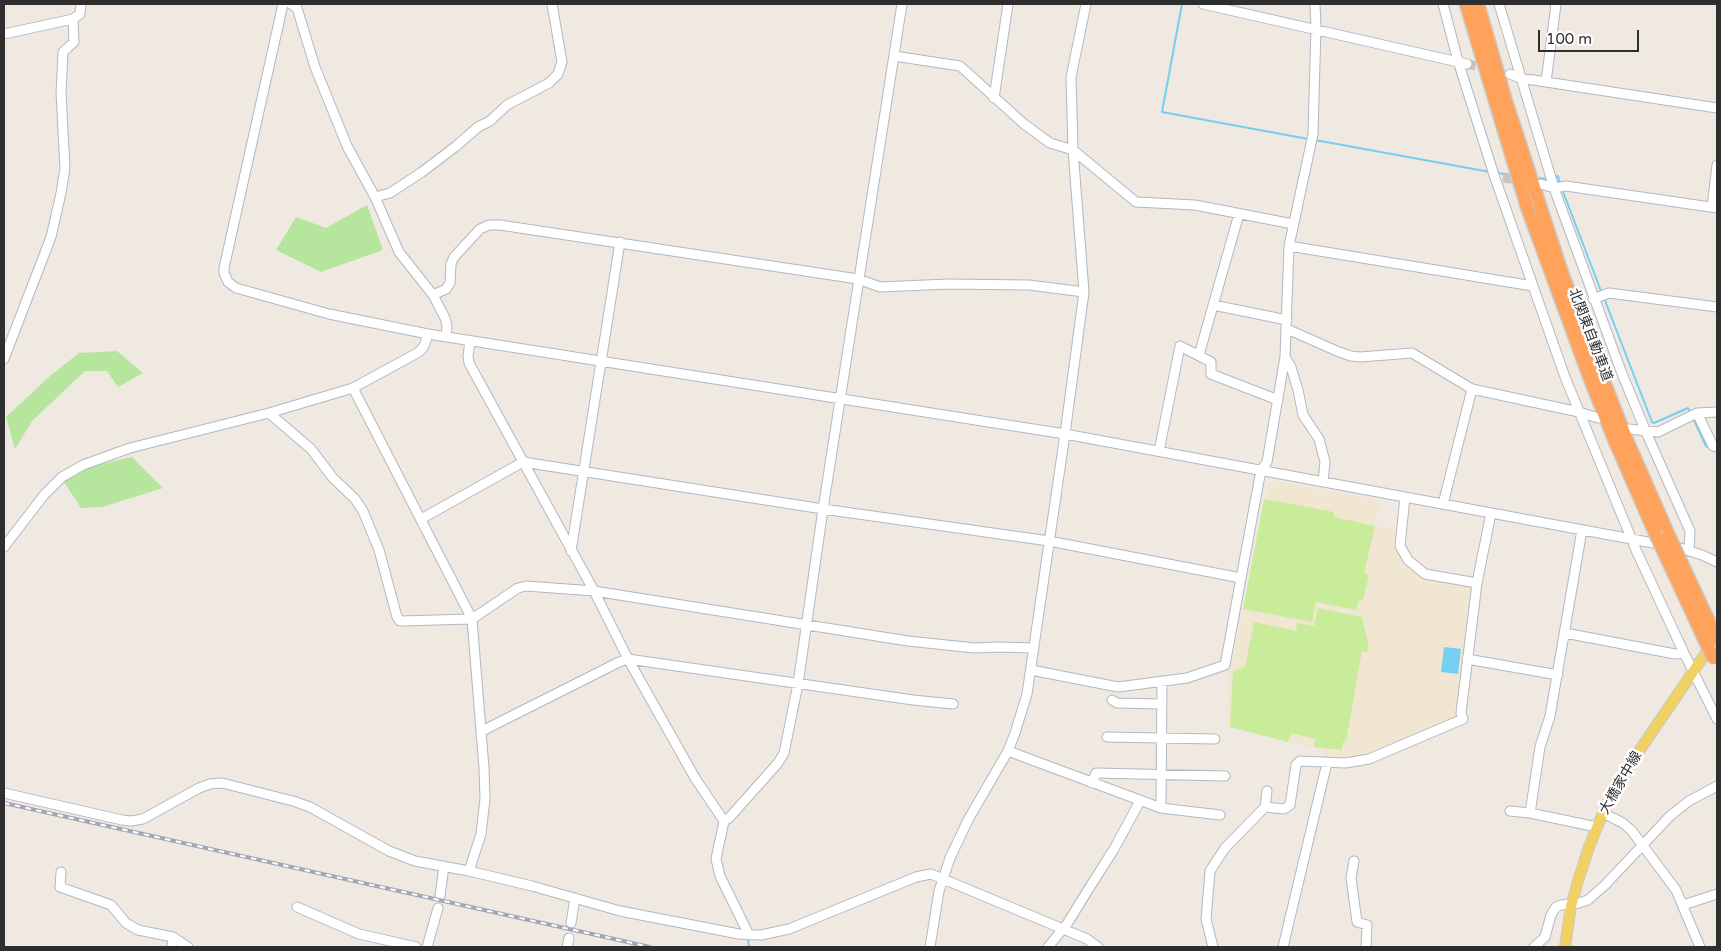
<!DOCTYPE html>
<meta charset="utf-8">
<style>
body{margin:0}
#map{position:relative;width:1721px;height:951px;overflow:hidden;background:#efe9e1;font-family:"Varela Round",sans-serif}
canvas{display:block}
.frame{position:absolute;inset:0;border:5px solid #2e2e2e;pointer-events:none}
.scale{position:absolute;left:1538px;top:30px;width:101px;height:22px;box-sizing:border-box;border:2px solid #2e2e2e;border-top:0;padding-left:6px;font-size:15px;line-height:18px;white-space:nowrap;color:#2e2e2e;-webkit-text-stroke:4px #fff;paint-order:stroke}
</style>
<div id="map">
<canvas width="1721" height="951"></canvas>
<div class="frame"></div>
<div class="scale">100 m</div>
</div>
<script>
const ctx = document.querySelector('canvas').getContext('2d');
ctx.lineJoin = 'round';
function paint(path, color) { ctx.fillStyle = color; ctx.fill(path, 'evenodd'); }
const toPath = rows => new Path2D(rows.map(r => 'M' + r).join(''));
function trace(path, color, width, dash) { ctx.strokeStyle = color; ctx.lineWidth = width; ctx.lineCap = dash ? 'butt' : 'round'; ctx.setLineDash(dash || []); ctx.stroke(path); }
function write(font, color, halo, rows, align = 'center') {
  ctx.font = font + ' "Varela Round","Noto Sans JP",sans-serif'; ctx.lineWidth = 5; ctx.setLineDash([]); ctx.textBaseline = 'middle'; ctx.strokeStyle = halo; ctx.fillStyle = color; for (const [text, x, y, turn = 0] of rows) {
    ctx.save(); ctx.translate(x, y); ctx.rotate((+turn || 0) * Math.PI / 180); ctx.textAlign = isNaN(turn) ? turn : align; if (halo) ctx.strokeText(text, 0, 0); ctx.fillText(text, 0, 0); ctx.restore();
  }
}
paint(toPath([
 [1273,481,1380,500,1375,526,1398,529,1397,541,1420,574,1473,584,1458,715,1454,720,1357,759,1324,758,1324,749,1308,746,1227,726,1229,668,1232,665,1236,639,1238,634,1266,491,1268,486]
]), '#f0e6d1');
paint(toPath([
 [367,205,383,250,321,272,276,250,296,217,326,228],
 [117,351,143,373,118,387,107,371,85,371,32,421,15,449,6,417,50,376,79,353],
 [132,457,163,488,102,507,81,508,64,482,85,468]
]), '#b6e59e');
paint(toPath([
 [1264,499,1334,512,1334,517,1375,526,1364,573,1369,574,1363,601,1359,600,1356,610,1316,602,1312,622,1243,609],
 [1318,608,1362,617,1369,648,1368,652,1362,651,1346,741,1343,742,1342,750,1314,747,1315,739,1292,733,1288,742,1230,727,1233,671,1245,667,1254,622,1296,631,1297,623,1314,626]
]), '#c9ec9a');
paint(toPath([
 [1444,647,1461,649,1458,674,1441,672]
]), '#75cff0');
trace(toPath([
 [1182,4,1162,112,1308,139],
 [1315,140,1490,172],
 [1497,173,1512,175],
 [1554,177,1558,176,1560,184],
 [1537,178,1549,179],
 [1562,189,1601,291],
 [1604,298,1652,422,1654,423,1688,408,1690,412],
 [1693,418,1706,446,1710,448],
 [748,940,749,947]
]), '#75cff0', 2);
trace(toPath([
 [1467,64,1489,69],
 [1503,178,1523,181]
]), '#c8c4bd', 9, [9, 4.5]);
const minor = toPath([
 [283,4,224,268,224,273,228,282,236,288,329,314,428,334,1065,434,1680,548,1702,555,1717,562],
 [291,4,297,8,315,67,347,146,375,197,399,252,433,295,445,318,447,326,446,337],
 [1203,4,1467,64],
 [1443,4,1458,61,1494,175,1565,377,1636,550,1684,653,1717,719],
 [1499,4,1554,188,1621,371,1646,432,1690,531,1689,551],
 [4,34,73,19,80,14,81,4],
 [894,56,960,66,1024,124,1050,143,1073,150,1136,202,1195,205,1293,224],
 [1510,74,1520,78,1717,108],
 [1546,82,1556,4],
 [994,98,1008,4],
 [1541,184,1554,188,1566,186,1717,208],
 [375,197,390,193,422,172,455,147,478,127,490,121,507,105,549,83,558,74,562,62,552,4],
 [1712,207,1717,165],
 [1289,246,1533,286],
 [433,295,446,289,450,283,451,264,454,257,480,229,489,225,500,225,858,279,880,287,948,284,1029,285,1084,292],
 [1593,299,1609,293,1717,307],
 [1213,305,1287,320],
 [1287,329,1339,352,1351,356,1360,357,1412,353,1472,389,1579,412,1598,418],
 [470,341,468,356,469,363,594,591,628,659,695,778,724,821,716,859,720,876,749,935],
 [1199,355,1239,214],
 [1285,357,1291,367,1298,390,1303,415,1319,439,1325,462,1323,482],
 [4,359,51,237,61,193,65,168,61,93,63,52,74,42,73,19],
 [353,388,472,619,484,768,485,799,481,834,469,871],
 [269,413,311,449,333,478,355,499,363,511,379,550,397,617,400,621,472,619,518,588,526,586,594,591,908,641,975,648,997,647,1034,648],
 [1697,413,1717,412],
 [1629,429,1658,432,1697,413,1713,446,1717,447],
 [1159,451,1180,346,1211,362,1211,374,1278,400],
 [1405,497,1400,546,1408,560,1425,574,1477,583],
 [1443,504,1472,389],
 [421,519,523,462,823,509,1049,541,1241,578],
 [4,547,44,495,62,477,83,465,130,448,269,413,353,388,419,352,424,346,428,334],
 [571,551,620,242],
 [1565,633,1675,654,1684,653],
 [1467,659,1558,675],
 [1031,670,1118,687,1187,678,1225,665,1261,470,1267,462,1285,357,1289,246,1313,134,1316,28,1315,4],
 [1112,700,1117,703,1162,704],
 [482,731,619,662,628,659,913,700,953,704],
 [1107,737,1215,739],
 [1008,751,1161,808,1220,815],
 [1092,783,1096,773,1225,776],
 [4,793,122,820,131,821,143,819,199,788,210,784,222,783,293,801,310,807,389,851,415,861,469,871,532,886,620,911,739,934,761,935,789,929,916,877,931,874,1087,939,1098,947],
 [1265,807,1284,809,1290,805,1296,765,1300,761,1345,763,1369,759,1463,719,1461,713,1477,583,1491,513],
 [1161,808,1162,682],
 [1510,811,1530,813,1597,827],
 [1530,813,1540,747,1550,716,1582,530],
 [1603,813,1623,823,1632,831,1676,890,1700,947],
 [724,821,729,818,778,763,784,753,798,684,823,509,902,4],
 [1354,861,1351,878,1357,922,1367,925,1366,947],
 [61,872,60,887,111,905,126,923,138,930,173,937,172,947],
 [440,896,444,866],
 [1683,905,1717,894],
 [297,907,359,934,416,947],
 [571,923,575,898],
 [173,937,188,947],
 [427,947,438,908],
 [567,947,569,938],
 [930,947,939,891,950,858,968,820,1008,751,1015,733,1027,694,1065,434,1084,292,1073,150,1071,77,1086,4],
 [1048,947,1067,924,1088,890,1114,849,1140,801],
 [1213,947,1206,919,1210,871,1225,848,1265,807,1267,791],
 [1283,947,1327,763],
 [1534,947,1545,937,1551,915,1556,907,1561,905,1579,903,1588,900,1605,885,1670,816,1689,801,1717,786]
]);
const major = toPath([
 [1565,947,1571,906,1578,881,1589,847,1603,813,1618,784,1637,754,1712,644]
]);
const highway = toPath([
 [1466,4,1527,207,1590,379,1614,439,1655,533],
 [1478,4,1505,98,1563,276,1626,438,1669,536]
]);
trace(minor, '#b4b7c1', 11);
trace(major, '#c9c9c9', 12);
trace(highway, '#c9c9c9', 15);
trace(minor, '#fff', 9);
trace(major, '#f2d163', 10);
trace(highway, '#ffa35c', 12);
const rail = toPath([
 [4,803,650,947]
]);
trace(rail, '#a3a6b8', 4);
trace(rail, '#fff', 2, [5.5]);
const highwayBridge = toPath([
 [1655,533,1713,658],
 [1669,536,1717,639]
]);
trace(highwayBridge, '#c9c9c9', 15, []);
trace(highwayBridge, '#ffa35c', 12);
write('14px', '#2e2e2e', '#fff', [
 ["北関東自動車道",1590,335,69],
 ["大橋家中線",1621,783,-60]
]);
</script>
